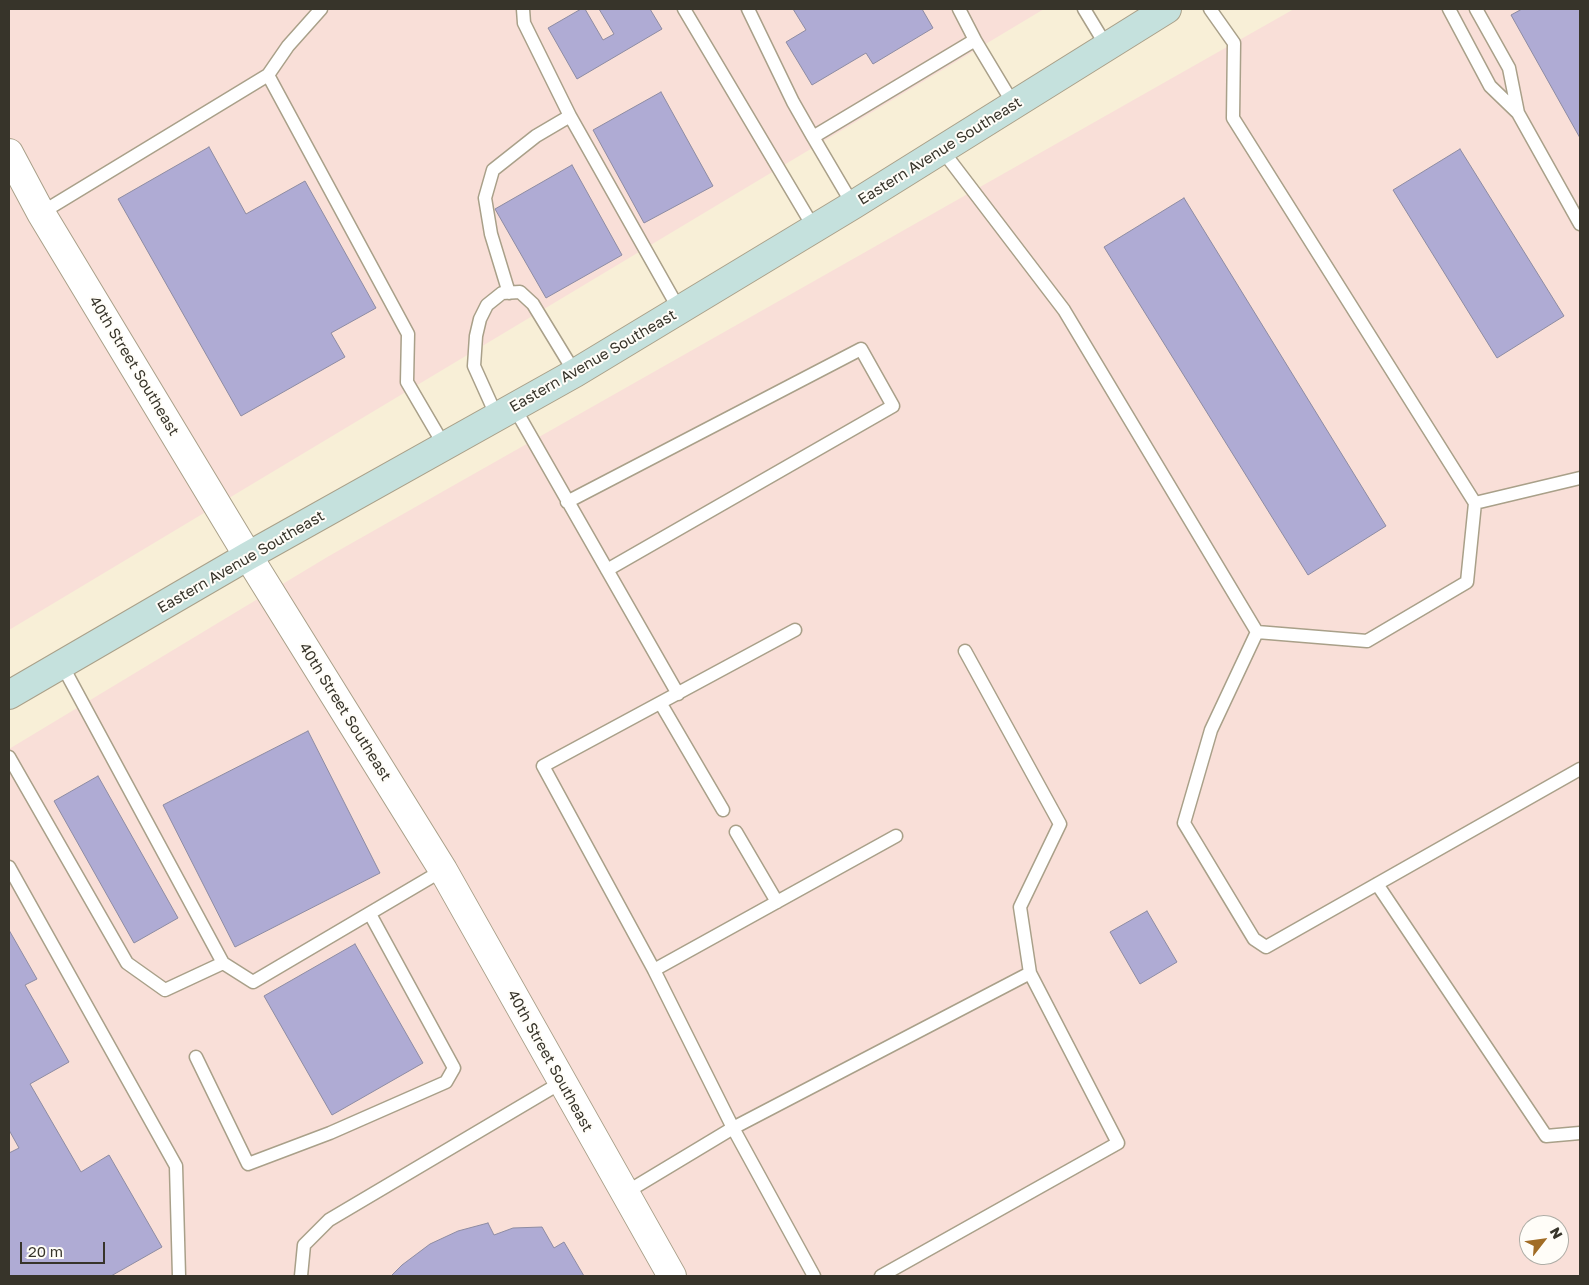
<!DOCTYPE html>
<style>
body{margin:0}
#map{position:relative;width:1589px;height:1285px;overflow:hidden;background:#f8efd7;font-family:"Golos Text",sans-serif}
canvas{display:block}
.frame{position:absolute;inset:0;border:10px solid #37342a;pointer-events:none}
.north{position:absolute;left:1519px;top:1215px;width:50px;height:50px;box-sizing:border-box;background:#fffdf8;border:1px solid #afada6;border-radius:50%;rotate:60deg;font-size:14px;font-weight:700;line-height:20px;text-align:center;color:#37342a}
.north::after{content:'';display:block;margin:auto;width:18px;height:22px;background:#a16c25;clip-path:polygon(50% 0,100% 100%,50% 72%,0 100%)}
.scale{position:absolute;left:20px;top:1242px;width:85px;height:22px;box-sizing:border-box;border:2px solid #37342a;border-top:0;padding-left:6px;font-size:15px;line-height:18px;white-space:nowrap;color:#37342a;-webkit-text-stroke:4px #fffdf8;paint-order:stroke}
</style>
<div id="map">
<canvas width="1589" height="1285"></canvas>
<div class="frame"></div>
<div class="north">N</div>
<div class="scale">20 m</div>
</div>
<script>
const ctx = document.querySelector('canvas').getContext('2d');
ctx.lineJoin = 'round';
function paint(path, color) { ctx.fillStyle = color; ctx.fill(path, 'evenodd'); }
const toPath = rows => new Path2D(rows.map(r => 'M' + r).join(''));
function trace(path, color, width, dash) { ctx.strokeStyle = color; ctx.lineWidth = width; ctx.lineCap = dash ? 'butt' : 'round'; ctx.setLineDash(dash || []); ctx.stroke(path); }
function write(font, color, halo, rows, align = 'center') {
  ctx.font = font + ' "Golos Text",sans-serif'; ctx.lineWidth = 4; ctx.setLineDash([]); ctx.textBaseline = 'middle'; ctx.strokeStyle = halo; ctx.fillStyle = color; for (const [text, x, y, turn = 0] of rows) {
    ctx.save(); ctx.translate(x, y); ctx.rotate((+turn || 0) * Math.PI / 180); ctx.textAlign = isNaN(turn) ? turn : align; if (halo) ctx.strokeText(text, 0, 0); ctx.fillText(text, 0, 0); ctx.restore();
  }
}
paint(toPath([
 [9,9,1044,9,9,630],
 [1294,9,1580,9,1580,1276,9,1276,9,749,329,556],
 [1529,1225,1559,1225,1559,1255,1529,1255]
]), '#f9dfd8');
const building = toPath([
 [581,9,585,9,603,40,614,34,599,9,650,9,662,29,577,79,548,28,581,9],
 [793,9,922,9,933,28,873,64,866,53,812,85,786,42,806,30,793,9],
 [1522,9,1580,9,1580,138,1511,15,1522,9],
 [661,92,713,186,644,223,593,130,661,92],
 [209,147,246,214,305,181,376,308,331,333,345,357,241,416,118,199,209,147],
 [1460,149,1564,316,1497,358,1393,190,1460,149],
 [572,165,622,255,546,298,495,209,572,165],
 [1184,198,1386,526,1308,575,1104,247,1184,198],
 [308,731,380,873,235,947,163,805,308,731],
 [98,776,178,918,134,943,54,801,98,776],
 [1147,911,1177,962,1140,984,1110,932,1147,911],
 [9,930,37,979,25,985,69,1062,30,1084,81,1172,109,1155,162,1247,111,1276,9,1276,9,1153,19,1148,9,1130,9,930],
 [355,944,423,1063,332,1115,264,996,355,944],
 [488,1223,494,1235,513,1228,542,1227,554,1248,564,1242,584,1276,391,1276,402,1265,430,1244,458,1231,488,1223]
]);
paint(building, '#afabd4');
trace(building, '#8e8ca3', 1);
const service = toPath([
 [523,9,524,23,570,116],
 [684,9,814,228],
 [748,9,793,102,813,137],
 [959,9,975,40],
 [1084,9,1107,47],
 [1449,9,1490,86,1518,113,1580,224],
 [1476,9,1509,68,1518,113],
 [268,75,288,46,321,9],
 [942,150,1064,310,1257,632,1367,641,1467,582,1475,503,1233,118,1234,43,1210,9],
 [853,205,813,137,975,40,1014,105],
 [41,213,268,75,408,334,407,382,445,447],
 [509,293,491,234,485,198,493,170,536,136,570,116,680,311],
 [514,407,678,694],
 [497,417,474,366,476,336,480,319,487,305,502,293,520,292,533,304,575,373],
 [567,502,861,349,893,406,607,570],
 [1475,503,1580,478],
 [1257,632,1211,730,1184,823,1254,939,1266,947,1580,769],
 [62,665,223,963,253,982,443,870],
 [661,704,723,810],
 [9,757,127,963,165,990,223,963],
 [736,832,777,902],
 [9,867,176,1166,179,1276],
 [1377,884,1546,1136,1580,1133],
 [654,970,896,836],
 [196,1057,248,1164,330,1133,446,1082,454,1068,370,914],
 [625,1193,733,1128,654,970,543,766,795,630],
 [301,1276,304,1245,329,1220,562,1082],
 [814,1276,733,1128,1030,973,1020,907,1060,824,965,651],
 [881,1276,1118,1143,1030,973]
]);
const tertiary = toPath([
 [9,153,41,213,248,556,443,870,672,1276]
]);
const secondary = toPath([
 [9,695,248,556,575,373,853,205,1167,9]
]);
trace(service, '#a9a089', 15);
trace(tertiary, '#a9a089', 30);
trace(secondary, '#a9a089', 30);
trace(service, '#fff', 12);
trace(tertiary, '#fff', 28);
trace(secondary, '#c5e1dd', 28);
write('15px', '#37342a', '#fffdf8', [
 ["Eastern Avenue Southeast",940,151,-32],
 ["Eastern Avenue Southeast",593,361,-30],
 ["40th Street Southeast",134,366,59],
 ["Eastern Avenue Southeast",241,562,-30],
 ["40th Street Southeast",345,712,58],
 ["40th Street Southeast",550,1061,61]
]);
</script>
